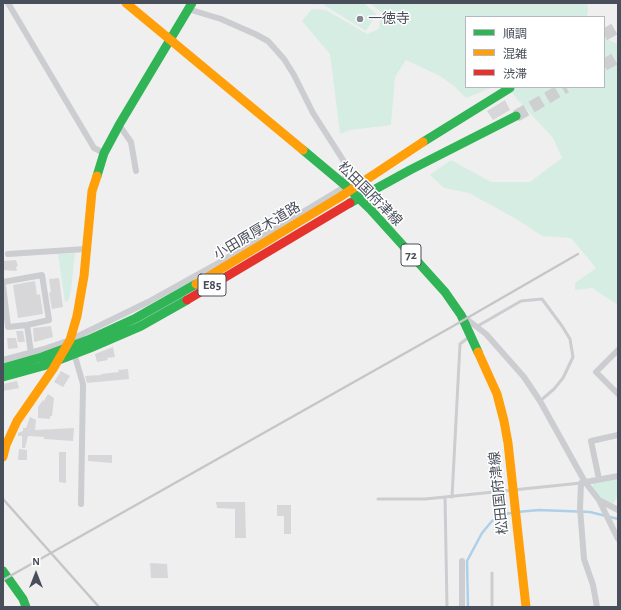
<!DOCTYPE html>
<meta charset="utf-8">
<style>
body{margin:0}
#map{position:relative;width:621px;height:610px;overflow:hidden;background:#f0efef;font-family:"Alegreya Sans","Noto Sans JP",sans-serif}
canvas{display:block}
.frame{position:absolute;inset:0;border:4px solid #484e5a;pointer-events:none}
.legend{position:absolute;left:465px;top:16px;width:140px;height:72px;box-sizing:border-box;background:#fff;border:1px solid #b6b8bd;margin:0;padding:5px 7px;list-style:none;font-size:12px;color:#484e5a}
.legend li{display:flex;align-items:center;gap:8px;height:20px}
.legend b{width:20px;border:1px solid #b6b8bd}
.north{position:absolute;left:16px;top:554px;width:40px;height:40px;-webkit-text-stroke:3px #fff;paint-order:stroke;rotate:0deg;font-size:11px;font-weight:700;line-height:16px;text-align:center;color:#484e5a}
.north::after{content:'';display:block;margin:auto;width:14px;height:18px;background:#484e5a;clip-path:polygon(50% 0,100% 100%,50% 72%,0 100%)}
</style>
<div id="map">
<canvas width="621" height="610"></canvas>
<div class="frame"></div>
<ul class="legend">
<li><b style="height:5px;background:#30b455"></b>順調</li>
<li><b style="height:5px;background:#ff9f0a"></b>混雑</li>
<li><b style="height:5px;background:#e5322d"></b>渋滞</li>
</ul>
<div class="north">N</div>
</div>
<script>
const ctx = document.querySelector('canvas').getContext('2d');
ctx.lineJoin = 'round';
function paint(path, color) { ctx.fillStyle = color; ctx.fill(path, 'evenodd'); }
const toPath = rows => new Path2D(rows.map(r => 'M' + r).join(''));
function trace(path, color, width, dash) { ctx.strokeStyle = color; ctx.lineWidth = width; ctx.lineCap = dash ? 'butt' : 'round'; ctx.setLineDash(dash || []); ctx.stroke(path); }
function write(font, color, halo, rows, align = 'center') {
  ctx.font = font + ' "Alegreya Sans","Noto Sans JP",sans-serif'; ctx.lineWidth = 3; ctx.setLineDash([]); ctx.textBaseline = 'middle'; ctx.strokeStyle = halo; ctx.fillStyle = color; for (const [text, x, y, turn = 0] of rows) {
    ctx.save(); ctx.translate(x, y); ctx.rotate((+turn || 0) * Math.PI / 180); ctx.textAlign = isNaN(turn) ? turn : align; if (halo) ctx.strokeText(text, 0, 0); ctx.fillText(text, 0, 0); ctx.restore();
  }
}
paint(toPath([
 [314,3,364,3,376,14,366,31,322,4,313,5],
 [370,3,587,3,588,8,587,17,466,17,466,87,493,87,466,98,454,86,440,76,406,60,395,77,391,125,350,130,340,134,330,54,302,21,312,9,326,10,367,34,379,29,381,12],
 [604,38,618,44,618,305,592,288,575,290,575,283,596,268,571,238,542,236,518,220,469,193,444,188,430,175,451,160,491,182,530,182,562,158,553,138,517,99,508,87,604,87],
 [75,253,71,291,68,301,65,302,58,254],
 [618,477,618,495,613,504,599,496,592,488,594,481]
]), '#d6ede3');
trace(toPath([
 [517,512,539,510,590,512,618,519],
 [468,607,467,561,482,533,492,521,503,514,512,513]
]), '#add0e8', 2.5);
paint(toPath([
 [505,100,510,110,493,120,487,111],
 [16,260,18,266,16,267,17,271,3,270,3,261],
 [59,278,63,307,52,309,49,293,51,292,49,279],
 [35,281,37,295,40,294,43,314,18,318,13,285],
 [51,326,53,337,35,342,34,341,33,328],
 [16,331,23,331,25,342,18,342],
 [7,338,16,338,18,348,8,349],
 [113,347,115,357,107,358,108,360,97,362,95,354],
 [128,369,129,379,87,383,85,376,101,375,101,374,119,372,118,370],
 [61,371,70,376,63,387,54,382],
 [17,381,19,388,3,391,3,384],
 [48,394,54,398,52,416,50,416,50,419,38,418,38,407,43,400,44,401],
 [30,417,36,420,35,430,74,428,73,441,44,439,44,437,28,436,25,448,22,448,22,436,18,436,18,433,23,431,23,428,26,428],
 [19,449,27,450,27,460,18,460],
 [59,452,66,452,66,483,59,482],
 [88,455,112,455,112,463,88,461],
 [216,502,245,502,246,538,235,538,235,509,217,508],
 [277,505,291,505,291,534,284,534,284,516,277,516],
 [150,563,167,564,168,578,151,578]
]), '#d7d7d9');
trace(toPath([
 [604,35,618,27],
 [604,65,618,57],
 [516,116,566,87]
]), '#cecfd1', 12, [12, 6]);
trace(toPath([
 [476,327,521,301,542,299,562,326,570,339,573,357,563,378,554,389,540,401],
 [445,497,447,607],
 [452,497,460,344,469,337],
 [378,499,425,499,445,497,581,483],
 [492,573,492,607]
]), '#cbcdd0', 3);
trace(toPath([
 [8,3,94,148,104,153],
 [119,125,131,142,136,171],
 [8,254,86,249],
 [3,282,42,275,49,320,27,325,8,327,3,285],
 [464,317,486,334,524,377,540,401,585,482,599,500,618,539],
 [27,325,31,353],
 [618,350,596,372,618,394],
 [74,353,83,384,81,504],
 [3,360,44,349,70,340,148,302,220,262,346,186,345,163,313,113,294,75,284,59,268,41,255,34,221,19,188,9],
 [599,479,591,441,618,435],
 [599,500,618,510],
 [462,607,462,561],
 [597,607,593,585,584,559,580,508,581,483,618,476]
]), '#cbcdd0', 6);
trace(toPath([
 [423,142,510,88],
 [303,150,346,186,370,209,445,292,461,315,478,352],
 [97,176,104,153,119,125,192,3],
 [350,203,410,170,516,116],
 [3,368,42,357,88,340,136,318,196,284],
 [3,377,43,366,90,348,141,326,187,300],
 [3,571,23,599,26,607]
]), '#30b455', 9);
trace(toPath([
 [126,3,303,150],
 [196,284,340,197,423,142],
 [478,352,497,394,504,421,508,443,526,607],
 [3,457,6,445,17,421,53,369,70,340,77,316,84,276,92,191,97,176]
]), '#ff9f0a', 9);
trace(toPath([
 [187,300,350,203]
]), '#e5322d', 9);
trace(toPath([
 [3,499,99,607],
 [3,580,455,325,578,254]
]), '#c6c6c9', 2.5);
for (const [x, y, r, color] of [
 [360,19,4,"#83868e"]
]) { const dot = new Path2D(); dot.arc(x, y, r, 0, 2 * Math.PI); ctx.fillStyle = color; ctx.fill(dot); trace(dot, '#fff', 1.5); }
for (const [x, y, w] of [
 [411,255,20],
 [212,285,28]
]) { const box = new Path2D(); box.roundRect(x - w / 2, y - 11, w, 22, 3); ctx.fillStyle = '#fff'; ctx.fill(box); trace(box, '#484e5a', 1); }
write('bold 13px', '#484e5a', null, [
 ["72",411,255],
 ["E85",212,285]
]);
write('14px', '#484e5a', '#fff', [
 ["一徳寺",368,19]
], 'left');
write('14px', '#484e5a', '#fff', [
 ["松田国府津線",370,194,45],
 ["小田原厚木道路",257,231,-31],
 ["松田国府津線",499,493,-96]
]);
</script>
